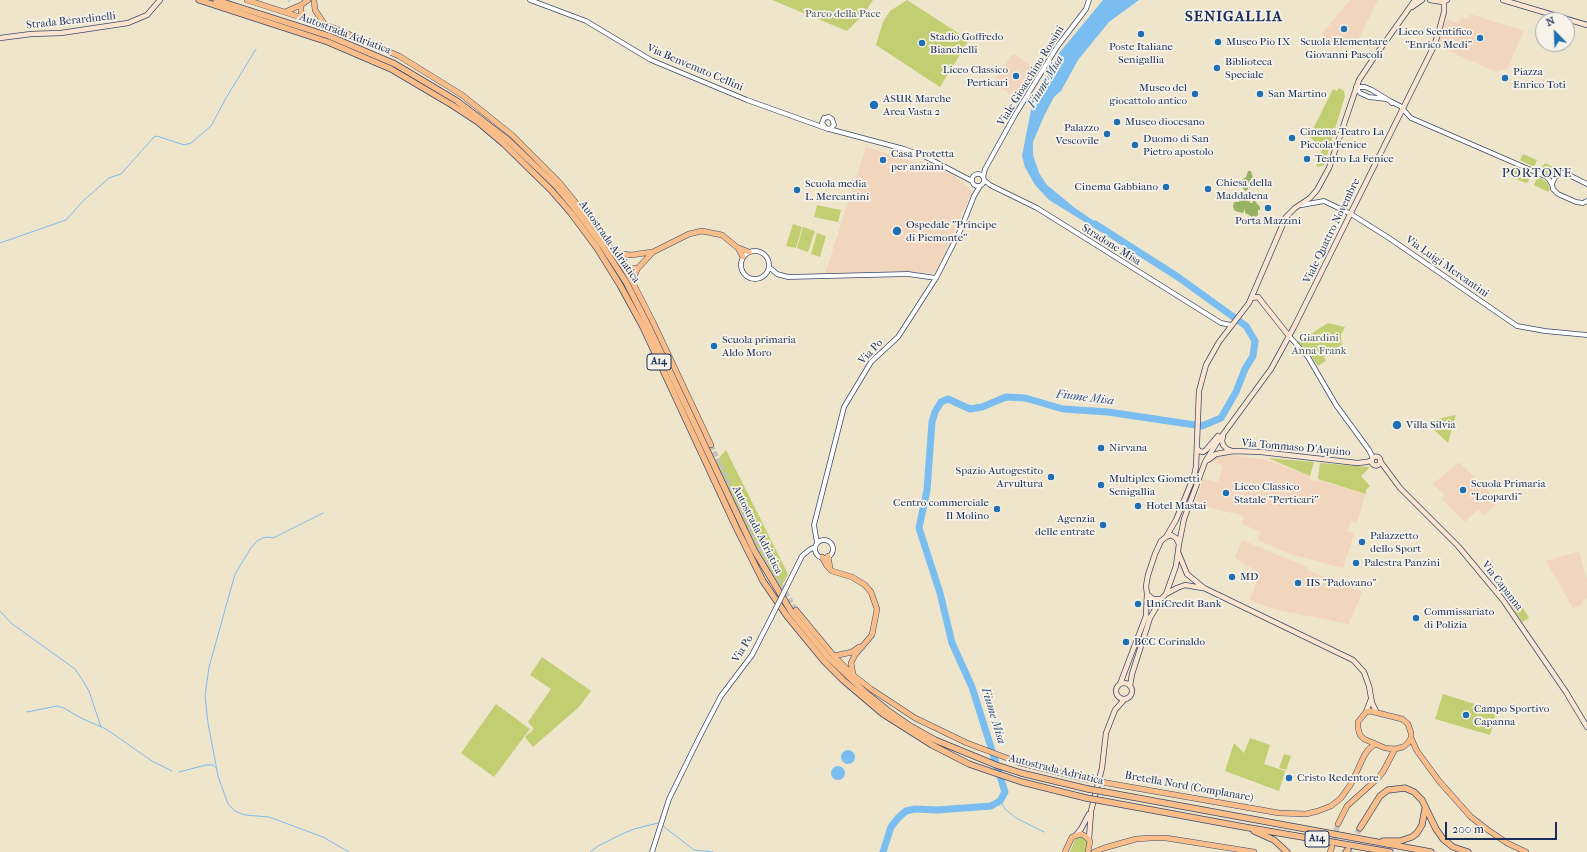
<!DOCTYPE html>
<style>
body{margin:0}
#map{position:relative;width:1587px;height:852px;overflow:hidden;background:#efe5cb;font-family:"IM FELL French Canon",serif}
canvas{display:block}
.north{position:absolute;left:1535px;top:12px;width:40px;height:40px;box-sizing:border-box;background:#f7f3e8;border:1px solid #9fa5b1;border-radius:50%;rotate:337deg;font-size:11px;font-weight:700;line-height:16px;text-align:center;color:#1b2f5e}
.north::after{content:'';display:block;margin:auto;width:14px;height:18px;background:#1f6fb2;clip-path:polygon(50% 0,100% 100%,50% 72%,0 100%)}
.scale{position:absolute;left:1445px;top:822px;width:112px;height:18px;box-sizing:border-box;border:2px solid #1b2f5e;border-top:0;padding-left:5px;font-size:12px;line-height:14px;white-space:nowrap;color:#1b2f5e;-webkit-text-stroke:3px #f7f3e8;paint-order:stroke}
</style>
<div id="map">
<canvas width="1587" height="852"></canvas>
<div class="north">N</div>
<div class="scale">200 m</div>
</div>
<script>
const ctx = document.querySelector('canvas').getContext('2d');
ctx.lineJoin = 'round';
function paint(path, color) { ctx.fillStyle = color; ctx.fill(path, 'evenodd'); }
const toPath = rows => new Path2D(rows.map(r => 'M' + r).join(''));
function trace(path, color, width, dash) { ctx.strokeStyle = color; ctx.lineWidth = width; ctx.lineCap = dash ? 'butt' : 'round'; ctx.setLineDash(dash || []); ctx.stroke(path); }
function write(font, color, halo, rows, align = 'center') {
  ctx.font = font + ' "IM FELL French Canon",serif'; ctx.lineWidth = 3.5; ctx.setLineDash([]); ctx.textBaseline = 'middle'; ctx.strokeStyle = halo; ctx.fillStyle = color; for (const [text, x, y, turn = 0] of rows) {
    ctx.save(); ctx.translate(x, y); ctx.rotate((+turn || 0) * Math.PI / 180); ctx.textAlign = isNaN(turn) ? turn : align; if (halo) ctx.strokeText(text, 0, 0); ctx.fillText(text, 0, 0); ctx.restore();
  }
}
paint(toPath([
 [1350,0,1378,0,1357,42,1351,38,1341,50,1322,34],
 [1470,14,1524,31,1507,69,1496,72,1436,45,1447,19,1458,23,1461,18,1468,19],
 [1014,54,1036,69,1038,72,1019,99,999,87,1000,84,994,81,1011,56],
 [866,147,953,174,972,191,936,273,909,272,825,274],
 [1225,454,1267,460,1310,476,1310,480,1314,481,1318,480,1365,494,1357,523,1351,521,1347,531,1354,534,1343,568,1290,554,1258,540,1261,532,1242,524,1244,516,1195,504,1203,479,1218,482,1223,466,1211,461,1215,457],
 [1459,462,1499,502,1484,515,1478,510,1465,522,1442,499,1445,496,1433,484],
 [1242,540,1307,567,1307,570,1362,592,1349,624,1273,609,1250,600,1260,573,1235,558],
 [1579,551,1587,580,1587,599,1582,601,1583,604,1573,608,1546,561]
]), '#f1d5bd');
paint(toPath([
 [772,0,873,0,864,14,847,31],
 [907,0,969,40,940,87,876,45,883,22,890,11],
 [1339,88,1344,91,1345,96,1324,165,1318,167,1316,165,1323,147,1309,137,1333,89,1337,91],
 [1523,154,1537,160,1535,165,1532,166,1520,160],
 [1545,163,1559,169,1556,172,1550,174,1546,173,1542,167],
 [1516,169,1529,174,1530,177,1528,182,1526,183,1513,178,1512,175],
 [1540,178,1547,182,1550,189,1548,192,1534,185,1536,180],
 [817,205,841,210,838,222,814,217],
 [793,224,802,227,796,248,786,246],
 [803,227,815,231,808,252,797,248],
 [817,233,826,236,820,257,811,254],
 [1328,323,1345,327,1341,335,1342,348,1340,350,1335,349,1324,357,1326,361,1318,366,1307,350,1298,342],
 [1456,415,1448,443,1430,426,1433,420],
 [726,450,788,574,780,589,761,558,715,463],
 [1268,458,1314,462,1310,476],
 [1320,463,1370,467,1361,476,1370,486,1366,490,1366,494,1318,479],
 [1518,600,1529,618,1522,622,1510,604],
 [542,657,591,691,579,707,533,747,525,737,534,729,528,722,551,689,530,675],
 [1443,694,1497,711,1490,735,1435,719],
 [496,704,530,729,494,777,461,753],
 [1250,738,1270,745,1264,764,1285,771,1279,791,1225,771,1234,743,1244,753],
 [1284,754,1291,756,1286,770,1279,768],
 [1081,836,1089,841,1087,852,1070,852,1075,839]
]), '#c1cf72');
paint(toPath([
 [1248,171,1251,171,1254,181,1252,183,1248,185,1248,189,1246,191,1243,189,1242,185,1239,185,1238,182,1246,177],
 [1241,192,1248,196,1250,203,1252,203,1254,200,1260,207,1260,210,1258,210,1258,215,1254,218,1245,213,1245,209,1243,213,1235,211,1233,207,1234,202,1239,202,1239,200,1236,199,1235,195,1238,196]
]), '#98b264');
paint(toPath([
 [1103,0,1139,0,1109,22,1078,60,1061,91,1054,97,1044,116,1033,142,1033,155,1039,173,1047,185,1075,208,1103,227,1101,232,1049,200,1035,185,1025,167,1022,156,1032,105,1049,72,1060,52],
 '841 757a7 7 0 1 1 14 0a7 7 0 1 1-14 0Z',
 '831 773a7 7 0 1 1 14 0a7 7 0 1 1-14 0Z'
]), '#7abdf0');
trace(toPath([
 [288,2,290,0],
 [0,243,66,220,83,201,109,178,121,174,154,137,157,136,184,145,191,143,211,126,226,98,256,49],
 [323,513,273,538,267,537,263,538,257,541,251,548,235,574,209,667,205,696,208,723,218,776,228,804,235,811,245,815,269,817,323,837,349,852],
 [0,611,11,623,75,669,83,681,89,691,101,727],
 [27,712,57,706,64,708,81,718,106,729,152,761,172,771],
 [179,772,206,765,213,765,216,768],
 [1000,801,1005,809,1016,818,1044,832],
 [663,826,694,850,713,852],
 [590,852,598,846,620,835,634,829,658,823]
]), '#7abdf0', 1);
trace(toPath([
 [883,852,891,827,898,818,906,811,915,809,937,810,991,806,1000,801,1005,792,972,687,952,643,940,593,919,528,927,490,932,422,935,412,941,402,948,399,970,409,982,407,1006,397,1025,398,1063,409,1108,412,1202,426,1221,418,1236,392,1245,369,1253,356,1255,341,1246,326,1178,277,1095,224]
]), '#7abdf0', 7);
trace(toPath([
 [711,445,759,548,796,610],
 [1332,846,1338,824]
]), '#c5c1b5', 5, [5, 2.5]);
trace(toPath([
 [1349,848,1360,828]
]), '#c5c1b5', 5.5, [5.5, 3]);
const tertiary = toPath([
 [530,0,586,21,651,60,747,100,828,129,831,128,834,125,832,119,829,117,824,118,822,123,825,127],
 [1386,99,1369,97,1360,93,1356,87,1365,87,1372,90,1390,101,1392,103],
 [1390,101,1400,106,1411,118,1547,177,1552,184],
 [829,129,904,149,926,157,972,181],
 '972 180a6 6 0 1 1 12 0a6 6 0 1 1-12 0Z',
 [983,177,985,169,1015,115,1057,47,1086,9,1089,0],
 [984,180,990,185,1037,208,1221,323,1231,325],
 [1587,184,1567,174,1562,173,1555,177,1552,184,1553,189,1558,194,1576,202,1583,203,1587,201],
 [1302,205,1324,201,1351,214,1389,238,1517,326,1545,331,1587,335],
 '741 265a14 14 0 1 1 28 0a14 14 0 1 1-28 0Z',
 [769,267,777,274,788,277,908,274,936,278],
 [1289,336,1308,357,1336,405,1369,450,1373,458],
 '815 549a9 9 0 1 1 18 0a9 9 0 1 1-18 0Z',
 [817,543,814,525,844,407,871,362,898,337,936,278,961,229,974,196,980,186],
 [792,576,802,556,809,550,815,547],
 [652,852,669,799,700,736,721,696,752,655,771,618]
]);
const secondary = toPath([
 [1430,0,1443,2,1447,0],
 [1503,0,1587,25],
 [1412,7,1422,0],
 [0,38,31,34,61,33,128,23,147,15,160,0],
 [1251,298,1258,297,1289,336],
 [1223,436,1222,441,1223,445,1227,449,1232,451],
 [1197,448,1199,451,1203,452,1206,450,1218,436],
 '1371.5 461a4.5 4.5 0 1 1 9 0a4.5 4.5 0 1 1-9 0Z',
 [1208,460,1216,454,1234,451,1261,452,1357,463,1367,462,1372,460],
 [1380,461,1400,488,1458,546,1503,600,1566,692,1587,727],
 [1166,537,1176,520,1194,476,1196,467,1199,391,1206,365,1219,342,1249,303,1286,217,1295,208,1310,198,1317,190,1329,168,1359,80,1371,62,1415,0],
 [1179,544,1184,519,1205,462,1216,444,1271,369,1294,327,1434,46,1439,31,1444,12,1444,2],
 [1178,552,1187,574,1204,588,1353,660,1364,672,1369,686,1372,703,1376,711],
 [1166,594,1177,588,1185,585,1202,588],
 '1116 691a8 8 0 1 1 16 0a8 8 0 1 1-16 0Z',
 [1120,684,1146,616,1147,594],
 [1130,686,1132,674,1150,618,1161,599,1166,594,1176,566,1179,544,1176,538,1171,535,1166,537,1161,541,1155,554,1148,575,1146,586,1147,594,1153,599,1161,599],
 [1366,712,1371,699],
 [1076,835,1081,829,1089,814],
 [1089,839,1091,811,1102,768,1106,733,1115,710,1124,700]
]);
const primary = toPath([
 [247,0,334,28,399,56,462,95,512,135,560,183,596,228,623,266,633,283,653,322,711,445],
 [314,0,315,10,325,25],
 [301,5,301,12,305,18],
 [285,12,301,5,308,0],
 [739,248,749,252],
 [613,253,631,255,652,252],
 [623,266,631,269,638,268],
 [633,283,634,276,638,268,653,252,689,234,702,231,722,235,738,248,743,257],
 [828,556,830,568],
 [822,557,827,566,832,571,852,577,865,585,871,592,877,609,872,635,855,655,851,663,853,674],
 [796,610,834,656,853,675,871,689,915,718,967,743,1020,763,1090,780],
 [834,656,852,652,859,647],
 [1370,711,1402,719,1408,724,1411,733,1411,738,1408,743,1403,747,1395,749,1385,748,1364,739,1360,735,1358,728,1358,722,1366,712,1370,711],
 [1411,738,1417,751,1439,781,1471,817,1488,830,1507,843,1526,852],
 [1107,783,1279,813,1306,814,1318,811,1331,806,1341,798,1351,784,1364,756,1368,750,1375,744],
 [1338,824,1347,806,1377,779,1383,772,1395,749],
 [1065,852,1072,837,1081,834,1085,836,1090,841,1088,852],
 [1094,852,1104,848,1136,839,1151,838,1166,838,1254,852],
 [1330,852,1332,847]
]);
const motorway = toPath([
 [199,0,328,42,391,69,452,105,478,122,504,144,551,190,571,213,597,248,620,285,643,327,736,527,763,581,787,616,824,661,843,680,883,714,932,745,969,764,998,774,1022,782,1086,798],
 [216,0,329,36,395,64,457,101,508,140,555,185,576,210,602,245,626,282,648,325,754,550,792,613,828,657,867,694,887,710,910,726,935,740,996,765,1021,773,1088,789],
 [1105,792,1431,852],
 [1103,801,1244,827,1390,852],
 [1360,828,1380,796,1388,790,1405,788,1414,792,1422,800,1436,829,1443,839,1453,847,1468,852],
 [1254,831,1274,840,1287,852],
 [1383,841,1400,841,1412,837,1417,833,1422,825,1425,809],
 [1346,852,1348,850]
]);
trace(tertiary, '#3b4a6e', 5.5);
trace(secondary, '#3b4a6e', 6);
trace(primary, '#3b4a6e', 6);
trace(motorway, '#3b4a6e', 7);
trace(tertiary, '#fff', 4);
trace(secondary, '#fce5d0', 4.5);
trace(primary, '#f8bd89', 5);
trace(motorway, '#f8bd89', 5.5);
const tertiaryBridge = toPath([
 [771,618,792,576]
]);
const primaryBridge = toPath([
 [1090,780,1107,783]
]);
const motorwayBridge = toPath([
 [1088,789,1105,792],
 [1086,798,1103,801]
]);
trace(tertiaryBridge, '#3b4a6e', 5.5, []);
trace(primaryBridge, '#3b4a6e', 6, []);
trace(motorwayBridge, '#3b4a6e', 7, []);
trace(tertiaryBridge, '#fff', 4);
trace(primaryBridge, '#f8bd89', 5);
trace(motorwayBridge, '#f8bd89', 5.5);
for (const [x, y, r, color] of [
 [1344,29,4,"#1f6fb2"],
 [1141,34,4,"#1f6fb2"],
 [1480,38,4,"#1f6fb2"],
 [1218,42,4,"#1f6fb2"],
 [922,43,4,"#1f6fb2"],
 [1217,68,4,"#1f6fb2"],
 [1016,76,4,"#1f6fb2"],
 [1505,78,4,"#1f6fb2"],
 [1195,94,4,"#1f6fb2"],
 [1260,94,4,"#1f6fb2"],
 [874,105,5,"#1f6fb2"],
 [1117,122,4,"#1f6fb2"],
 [1107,134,4,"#1f6fb2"],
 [1292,138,4,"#1f6fb2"],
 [1135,145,4,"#1f6fb2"],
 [1307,159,4,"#1f6fb2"],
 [883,160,4,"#1f6fb2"],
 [1166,187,4,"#1f6fb2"],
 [1208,189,4,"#1f6fb2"],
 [797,190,4,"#1f6fb2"],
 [1268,208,4,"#1f6fb2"],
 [897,231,5,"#1f6fb2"],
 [714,346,4,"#1f6fb2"],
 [1397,425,5,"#1f6fb2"],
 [1101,448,4,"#1f6fb2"],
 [1051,477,4,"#1f6fb2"],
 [1101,485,4,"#1f6fb2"],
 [1463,490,4,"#1f6fb2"],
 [1226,493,4,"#1f6fb2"],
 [1138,506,4,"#1f6fb2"],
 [997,509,4,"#1f6fb2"],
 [1103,525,4,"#1f6fb2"],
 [1362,542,4,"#1f6fb2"],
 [1356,563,4,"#1f6fb2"],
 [1232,577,4,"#1f6fb2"],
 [1298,583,4,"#1f6fb2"],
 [1138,604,4,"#1f6fb2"],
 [1416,618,4,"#1f6fb2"],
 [1126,642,4,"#1f6fb2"],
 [1466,715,4,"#1f6fb2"],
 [1289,778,4,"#1f6fb2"]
]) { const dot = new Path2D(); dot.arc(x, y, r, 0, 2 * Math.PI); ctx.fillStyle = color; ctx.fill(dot); trace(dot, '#f7f3e8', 1.5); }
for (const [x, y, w] of [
 [659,362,24],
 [1317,839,24]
]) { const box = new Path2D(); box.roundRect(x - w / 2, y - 8, w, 16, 3); ctx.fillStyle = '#f7f3e8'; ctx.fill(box); trace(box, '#1b2f5e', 1); }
write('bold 10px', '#1b2f5e', null, [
 ["A14",659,362],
 ["A14",1317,839]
]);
write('11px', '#445763', '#f7f3e8', [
 ["Parco della Pace",843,14],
 ["Giardini",1319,338],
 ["Anna Frank",1319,351]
]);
write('11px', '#1b2f5e', '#f7f3e8', [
 ["Strada Berardinelli",71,21,-6],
 ["Autostrada Adriatica",345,34,21],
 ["Via Benvenuto Cellini",695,68,23],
 ["Viale Gioacchino Rossini",1031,76,-58],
 ["Viale Quattro Novembre",1332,231,-64],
 ["Autostrada Adriatica",609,242,55],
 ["Stradone Misa",1111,245,32],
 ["Via Luigi Mercantini",1447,267,35],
 ["Via Po",871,352,-47],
 ["Via Tommaso D'Aquino",1296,448,5],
 ["Autostrada Adriatica",757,530,63],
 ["Via Capanna",1502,586,52],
 ["Via Po",743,649,-58],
 ["Autostrada Adriatica",1056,770,14],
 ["Bretella Nord (Complanare)",1189,787,10]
]);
write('11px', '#1b2f5e', '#f7f3e8', [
 ["Liceo Scentifico",1472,32,"right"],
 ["\"Enrico Medi\"",1472,45,"right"],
 ["Stadio Goffredo",930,37],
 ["Bianchelli",930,50],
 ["Museo Pio IX",1226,42],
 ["Scuola Elementare",1344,42,"center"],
 ["Giovanni Pascoli",1344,55,"center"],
 ["Poste Italiane",1141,47,"center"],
 ["Senigallia",1141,60,"center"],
 ["Biblioteca",1225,62],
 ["Speciale",1225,75],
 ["Liceo Classico",1008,70,"right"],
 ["Perticari",1008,83,"right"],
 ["Piazza",1513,72],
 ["Enrico Toti",1513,85],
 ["Museo del",1187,88,"right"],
 ["giocattolo antico",1187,101,"right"],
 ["San Martino",1268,94],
 ["ASUR Marche",883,99],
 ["Area Vasta 2",883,112],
 ["Museo diocesano",1125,122],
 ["Palazzo",1099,128,"right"],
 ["Vescovile",1099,141,"right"],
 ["Cinema Teatro La",1300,132],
 ["Piccola Fenice",1300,145],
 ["Duomo di San",1143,139],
 ["Pietro apostolo",1143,152],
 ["Casa Protetta",891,154],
 ["per anziani",891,167],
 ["Teatro La Fenice",1315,159],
 ["Chiesa della",1216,183],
 ["Maddalena",1216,196],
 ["Scuola media",805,184],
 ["L. Mercantini",805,197],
 ["Cinema Gabbiano",1158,187,"right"],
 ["Porta Mazzini",1268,221,"center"],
 ["Ospedale \"Principe",906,225],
 ["di Piemonte\"",906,238],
 ["Scuola primaria",722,340],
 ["Aldo Moro",722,353],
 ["Villa Silvia",1406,425],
 ["Nirvana",1109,448],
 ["Spazio Autogestito",1043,471,"right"],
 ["Arvultura",1043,484,"right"],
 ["Multiplex Giometti",1109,479],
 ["Senigallia",1109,492],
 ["Scuola Primaria",1471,484],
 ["\"Leopardi\"",1471,497],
 ["Liceo Classico",1234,487],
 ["Statale \"Perticari\"",1234,500],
 ["Centro commerciale",989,503,"right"],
 ["Il Molino",989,516,"right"],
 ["Hotel Mastai",1146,506],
 ["Agenzia",1095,519,"right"],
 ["delle entrate",1095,532,"right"],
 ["Palazzetto",1370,536],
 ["dello Sport",1370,549],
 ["Palestra Panzini",1364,563],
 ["MD",1240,577],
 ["IIS \"Padovano\"",1306,583],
 ["UniCredit Bank",1146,604],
 ["Commissariato",1424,612],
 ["di Polizia",1424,625],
 ["BCC Corinaldo",1134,642],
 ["Campo Sportivo",1474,709],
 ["Capanna",1474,722],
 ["Cristo Redentore",1297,778]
], 'left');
write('italic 12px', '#335282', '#f7f3e8', [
 ["Fiume Misa",1046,82,-59],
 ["Fiume Misa",1085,398,7],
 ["Fiume Misa",993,716,73]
]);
ctx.letterSpacing = '1px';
write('13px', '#1b2f5e', '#f7f3e8', [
 ["PORTONE",1537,174]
]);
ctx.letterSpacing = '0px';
ctx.letterSpacing = '1px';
write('bold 15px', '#1b2f5e', '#f7f3e8', [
 ["SENIGALLIA",1234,17]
]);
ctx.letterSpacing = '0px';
</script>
